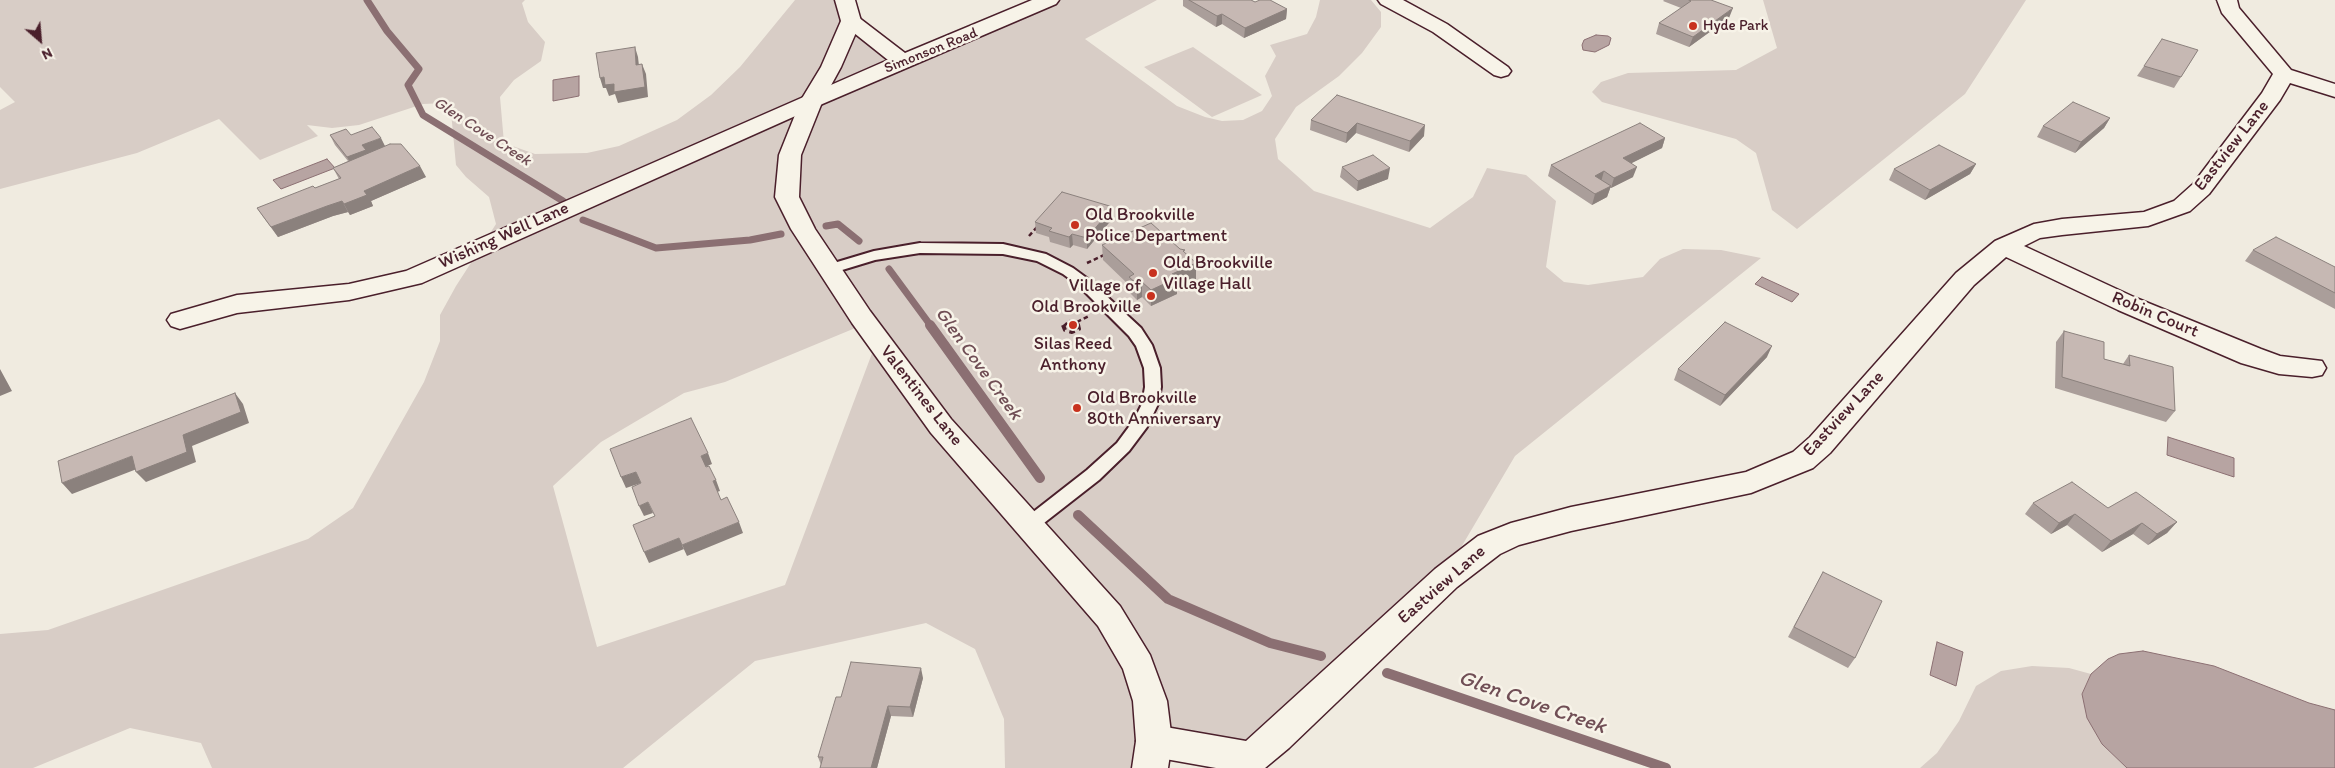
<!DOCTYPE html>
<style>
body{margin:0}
#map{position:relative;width:2335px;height:768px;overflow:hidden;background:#f0ebe0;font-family:Itim,sans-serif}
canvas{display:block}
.north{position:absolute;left:15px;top:15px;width:50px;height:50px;-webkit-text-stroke:4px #f7f3e8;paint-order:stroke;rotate:153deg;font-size:14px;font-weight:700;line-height:20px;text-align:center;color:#4a1f2b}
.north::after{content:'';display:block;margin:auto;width:18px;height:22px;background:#4a1f2b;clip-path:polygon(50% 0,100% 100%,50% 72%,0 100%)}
</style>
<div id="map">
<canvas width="2335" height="768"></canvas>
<div class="north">N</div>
</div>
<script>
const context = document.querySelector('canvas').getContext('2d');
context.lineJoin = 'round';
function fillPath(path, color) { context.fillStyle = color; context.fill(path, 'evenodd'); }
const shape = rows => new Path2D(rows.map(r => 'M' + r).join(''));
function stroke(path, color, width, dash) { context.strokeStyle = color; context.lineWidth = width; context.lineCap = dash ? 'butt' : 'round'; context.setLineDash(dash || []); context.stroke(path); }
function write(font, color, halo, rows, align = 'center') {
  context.font = font + ' Itim,sans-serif'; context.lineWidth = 5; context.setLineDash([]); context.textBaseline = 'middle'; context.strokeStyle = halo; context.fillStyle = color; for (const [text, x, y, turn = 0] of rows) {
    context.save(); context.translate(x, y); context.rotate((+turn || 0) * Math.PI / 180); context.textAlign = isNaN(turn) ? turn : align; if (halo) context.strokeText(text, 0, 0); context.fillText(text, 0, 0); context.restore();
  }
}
const green = shape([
 [0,0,525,0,522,3,528,22,545,42,541,61,514,80,500,97,504,143,535,154,587,153,619,146,677,120,711,95,740,67,795,0,845,0,851,21,903,62,1049,0,1157,0,1085,39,1177,106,1205,117,1222,121,1243,120,1262,111,1272,96,1265,76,1276,56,1270,45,1307,34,1316,17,1320,0,1371,0,1381,12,1381,27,1362,53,1339,76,1296,107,1275,139,1278,159,1314,191,1430,228,1473,197,1487,168,1526,175,1556,201,1546,267,1564,282,1588,285,1643,277,1660,259,1683,249,1721,250,1761,258,1515,456,1440,583,1277,737,1199,748,1144,768,1005,768,1004,719,975,649,926,623,755,661,623,768,212,768,201,743,130,728,33,768,0,768,0,634,48,630,308,539,353,508,424,382,440,341,440,315,456,286,496,224,489,197,466,177,456,165,451,112,446,103,423,104,359,125,332,128,307,125,318,136,260,160,219,119,137,153,0,189,0,110,15,102,0,87],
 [865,324,877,340,785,585,597,647,553,486,601,442,684,393,725,382],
 [1763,0,2026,0,1965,94,1797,229,1772,210,1756,153,1736,139,1609,104,1602,102,1592,92,1601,82,1628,73,1736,70,1777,48],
 [1193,47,1262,95,1212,117,1144,67],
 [2032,666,2069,668,2091,674,2082,694,2102,744,2127,768,1920,768,1937,753,1959,721,1976,686,2001,671]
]);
const water = shape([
 [1596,35,1608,36,1611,38,1609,45,1595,52,1583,50,1582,45,1584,40,1596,35],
 [579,76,579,96,553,101,553,80,579,76],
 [327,159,335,168,281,189,273,180,327,159],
 [1762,277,1799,294,1792,302,1755,284,1762,277],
 [2168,437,2234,458,2234,477,2167,455,2168,437],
 [1937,642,1963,652,1956,686,1930,675,1937,642],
 [2143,651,2214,666,2309,703,2335,710,2335,768,2127,768,2102,744,2087,718,2082,694,2091,674,2108,659,2119,654,2143,651]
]);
const streamFar1 = shape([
 [367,0,387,31,419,69,408,85,423,115,563,201],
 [583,220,656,248,750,240,781,234],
 [826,226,838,224,859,241],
 [889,269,931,326]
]);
const stream = shape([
 [930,325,1040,478],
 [1078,515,1168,599,1270,643,1321,656],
 [1387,673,1666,768]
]);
const pathFar1 = shape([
 [1029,236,1038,226],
 [1087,263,1106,254],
 [1077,322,1089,316],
 [1064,326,1069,321,1078,323,1079,326]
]);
const path = shape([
 [1063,325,1065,330,1072,332,1079,329,1078,325]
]);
const service = shape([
 [920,243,1003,244,1046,254,1073,268,1088,279,1141,328,1152,345,1160,368,1161,387,1158,404,1147,427,1129,451,1099,480,1035,530,1029,532,1023,530,1020,525,1023,520,1087,470,1117,443,1134,420,1142,404,1145,387,1144,368,1136,346,1129,336,1078,285,1063,274,1037,261,1003,254,920,253,875,260,829,274,824,272,822,269,824,266,874,251,920,243]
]);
const minor = shape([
 [1032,0,1059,0,1056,4,820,105,422,283,349,300,237,313,180,329,171,326,167,320,171,314,237,295,349,284,406,271,888,60,844,25,841,21,844,17,851,15,858,17,905,53,1032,0],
 [1378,0,1403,0,1447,24,1508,67,1511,71,1508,75,1501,77,1494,75,1433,32,1381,4,1378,0],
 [2217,0,2237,0,2239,8,2291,70,2335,84,2335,97,2290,83,2280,100,2209,194,2190,211,2148,226,2062,235,2040,238,2024,246,2136,298,2261,349,2280,356,2322,361,2326,368,2322,375,2312,377,2279,374,2241,363,2118,310,2006,257,1974,285,1830,453,1813,468,1751,493,1571,531,1519,545,1500,554,1457,587,1289,748,1265,768,1216,768,1154,757,1142,752,1136,741,1142,730,1154,725,1246,741,1435,569,1478,536,1511,523,1571,507,1746,472,1793,452,1810,437,1956,273,1995,241,2034,224,2062,219,2144,212,2174,201,2193,184,2262,93,2273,74,2222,13,2217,0]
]);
const tertiary = shape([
 [835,0,855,0,861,21,841,67,823,100,801,155,799,197,815,229,870,311,951,419,1120,606,1150,655,1167,701,1172,741,1168,768,1132,768,1136,741,1133,701,1123,669,1098,626,931,433,852,323,791,229,775,197,779,155,801,100,821,67,841,21,835,0]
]);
const wall = shape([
 [1183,0,1251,0,1255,2,1287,9,1286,19,1244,38,1222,24,1216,27,1183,6],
 [1664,0,1711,0,1729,18,1689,47,1656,34,1659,23,1681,8,1663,1],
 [2198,50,2174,88,2137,76,2144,66],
 [1337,95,1424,136,1409,152,1356,133,1346,143,1310,130,1311,120],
 [2110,118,2104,128,2075,153,2037,137,2043,126],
 [330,135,351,135,385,146,426,177,371,201,373,206,350,215,348,212,333,216,278,237,264,218,257,208,315,188,339,179,333,168,348,161,335,145],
 [1665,138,1662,148,1631,163,1633,177,1611,188,1610,188,1607,197,1592,205,1548,176,1551,165],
 [1976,164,1970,174,1925,200,1889,180,1894,169],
 [1342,167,1388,179,1357,191,1340,177],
 [1113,207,1113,218,1087,249,1073,245,1070,248,1057,244,1050,242,1049,237,1036,233,1035,222],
 [1102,245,1185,253,1196,263,1196,279,1177,287,1177,294,1151,306,1142,297,1137,300,1129,292,1129,285,1103,260],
 [2253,250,2335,267,2335,309,2245,261],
 [2064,331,2104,359,2123,364,2129,355,2175,411,2166,422,2055,388,2056,342],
 [1767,357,1720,406,1674,380,1678,369],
 [2033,503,2108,508,2177,522,2167,533,2148,545,2133,534,2102,552,2067,525,2051,534,2025,514],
 [1823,572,1855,658,1848,668,1788,637],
 [923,678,913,717,891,716,877,768,820,768,821,765,818,757,841,697]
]);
const shadedWall = shape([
 [1733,8,1729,18,1689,47,1693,37],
 [1287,9,1286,19,1244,38,1245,28],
 [1222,14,1222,24,1216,27,1217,16],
 [635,47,638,57,640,75,636,65],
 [642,64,646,74,648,97,618,103,615,94,609,96,606,88,603,88,600,78,604,77,614,84],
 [2110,118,2104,128,2075,153,2081,142],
 [1357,123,1356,133,1346,143,1347,133],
 [1425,125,1424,136,1409,152,1410,141],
 [381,138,386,148,353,168,347,157,362,145],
 [1665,138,1662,148,1620,169,1623,158],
 [1976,164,1970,174,1925,200,1930,190],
 [420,166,426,177,371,201,373,206,350,215,344,204,364,191],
 [1637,167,1633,177,1611,188,1614,178],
 [1390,168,1388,179,1357,191,1358,181],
 [1604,171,1601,182,1595,176],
 [1611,186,1607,197,1592,205,1595,194],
 [342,201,348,212,333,216,278,237,271,227,327,206],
 [1113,207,1113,218,1087,249,1087,238],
 [1072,234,1073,245,1070,248,1069,237],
 [1196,263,1196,279,1177,287,1177,294,1151,306,1151,290,1172,274],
 [1142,282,1142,297,1137,300,1137,284],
 [1772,346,1767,357,1720,406,1725,395],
 [0,369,12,391,0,396],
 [235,393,243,404,249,423,192,446,196,462,146,482,136,472],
 [708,453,712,464,705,467,701,456],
 [132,456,142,467,72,494,62,483],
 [636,472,641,483,626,488,621,477],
 [716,480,720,491,717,492,713,481],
 [648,502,653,513,644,516,639,506],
 [2075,514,2067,525,2051,534,2059,523],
 [739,522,743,533,687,556,682,545],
 [2177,522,2167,533,2148,545,2157,534],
 [2142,523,2133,534,2102,552,2111,541],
 [679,538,684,549,649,563,644,552],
 [921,668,923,678,913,717,910,707],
 [888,706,891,716,877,768,871,768]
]);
const building = shape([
 [1189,0,1251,0,1255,2,1260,0,1270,0,1287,9,1245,28,1222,14,1217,16,1189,0],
 [1689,0,1711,0,1733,8,1693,37,1659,23,1691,1,1689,0],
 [2162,39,2198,50,2181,77,2144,66,2162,39],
 [635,47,636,65,642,64,645,87,614,92,614,84,605,85,604,77,600,78,596,53,635,47],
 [1337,95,1425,125,1410,141,1357,123,1347,133,1311,120,1337,95],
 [2073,102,2110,118,2081,142,2043,126,2073,102],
 [1640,123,1665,138,1623,158,1637,167,1614,178,1604,171,1595,176,1611,186,1595,194,1551,165,1640,123],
 [372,127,381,138,362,145,366,150,347,157,330,135,346,129,351,135,372,127],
 [390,144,401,144,420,166,364,191,367,195,344,204,342,201,327,206,271,227,257,208,313,186,315,188,341,178,333,168,390,144],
 [1939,145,1976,164,1930,190,1894,169,1939,145],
 [1373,155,1390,168,1358,181,1342,167,1373,155],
 [1062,192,1113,207,1087,238,1072,234,1069,237,1049,231,1052,228,1035,222,1062,192],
 [1151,223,1180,249,1185,250,1183,251,1196,263,1172,274,1177,278,1151,290,1142,282,1137,284,1129,277,1134,274,1102,245,1151,223],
 [2276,237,2335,267,2335,293,2253,250,2276,237],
 [1725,322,1772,346,1725,395,1678,369,1725,322],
 [2064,331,2104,342,2104,359,2130,366,2129,355,2173,367,2175,411,2062,377,2064,331],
 [235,393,241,412,183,435,187,452,136,472,132,456,62,483,58,461,235,393],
 [691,418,708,453,701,456,706,467,709,466,716,480,713,481,721,500,727,497,739,522,682,545,679,538,644,552,633,525,655,516,648,502,639,506,632,487,641,483,636,472,621,477,610,449,691,418],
 [2072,482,2108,508,2136,492,2177,522,2157,534,2142,523,2111,541,2075,514,2059,523,2033,503,2072,482],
 [1823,572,1882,601,1855,658,1794,627,1823,572],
 [851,662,921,668,910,707,888,706,871,768,820,768,823,757,818,757,836,697,841,697,851,662]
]);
const markers = [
 [1693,26,5,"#c8321e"],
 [1075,225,5,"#c8321e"],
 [1153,273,5,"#c8321e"],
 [1151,296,5,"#c8321e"],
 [1073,325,5,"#c8321e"],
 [1077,408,5,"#c8321e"]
];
const farPoinames = [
 ["Hyde Park",1703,26]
];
const farStreetnames = [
 ["Simonson Road",931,51,-22]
];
const farWaternames = [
 ["Glen Cove Creek",482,132,33]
];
const streetNames = [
 ["Eastview Lane",2232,146,-52],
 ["Wishing Well Lane",504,236,-24],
 ["Robin Court",2155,315,23],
 ["Valentines Lane",921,396,52],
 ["Eastview Lane",1844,414,-47],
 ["Eastview Lane",1442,585,-41]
];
const poiNames = [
 ["Old Brookville",1085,215],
 ["Police Department",1085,236],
 ["Old Brookville",1163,263],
 ["Village Hall",1163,284],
 ["Village of",1141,286,"right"],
 ["Old Brookville",1141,307,"right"],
 ["Silas Reed",1073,344,"center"],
 ["Anthony",1073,365,"center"],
 ["Old Brookville",1087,398],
 ["80th Anniversary",1087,419]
];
const waterNames = [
 ["Glen Cove Creek",978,364,54]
];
const nearWaternames = [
 ["Glen Cove Creek",1532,703,19]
];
fillPath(green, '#d8cdc6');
fillPath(water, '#b7a4a2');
stroke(water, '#8b6f72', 1);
stroke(streamFar1, '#8b6f72', 7);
stroke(stream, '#8b6f72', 10);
stroke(service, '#4a1f2b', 4);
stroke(minor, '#4a1f2b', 3);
stroke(tertiary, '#4a1f2b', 3);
stroke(pathFar1, '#4a1f2b', 2.5, [4.5, 3]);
stroke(path, '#4a1f2b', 4, [5.5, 4.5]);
fillPath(service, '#f7f3e8');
fillPath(minor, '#f7f3e8');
fillPath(tertiary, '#f7f3e8');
fillPath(wall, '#aa9e9a');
fillPath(shadedWall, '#8b817d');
fillPath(building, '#c6b8b3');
stroke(building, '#8b817d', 1);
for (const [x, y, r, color] of markers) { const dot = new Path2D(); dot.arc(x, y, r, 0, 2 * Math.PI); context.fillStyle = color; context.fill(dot); stroke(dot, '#f7f3e8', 2); }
write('15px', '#4a1f2b', '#f7f3e8', farPoinames, 'left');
write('15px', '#4a1f2b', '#f7f3e8', farStreetnames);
write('italic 16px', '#704e55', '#f7f3e8', farWaternames);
write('18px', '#4a1f2b', '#f7f3e8', streetNames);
write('18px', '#4a1f2b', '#f7f3e8', poiNames, 'left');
write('italic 19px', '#704e55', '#f7f3e8', waterNames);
write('italic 22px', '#704e55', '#f7f3e8', nearWaternames);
</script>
